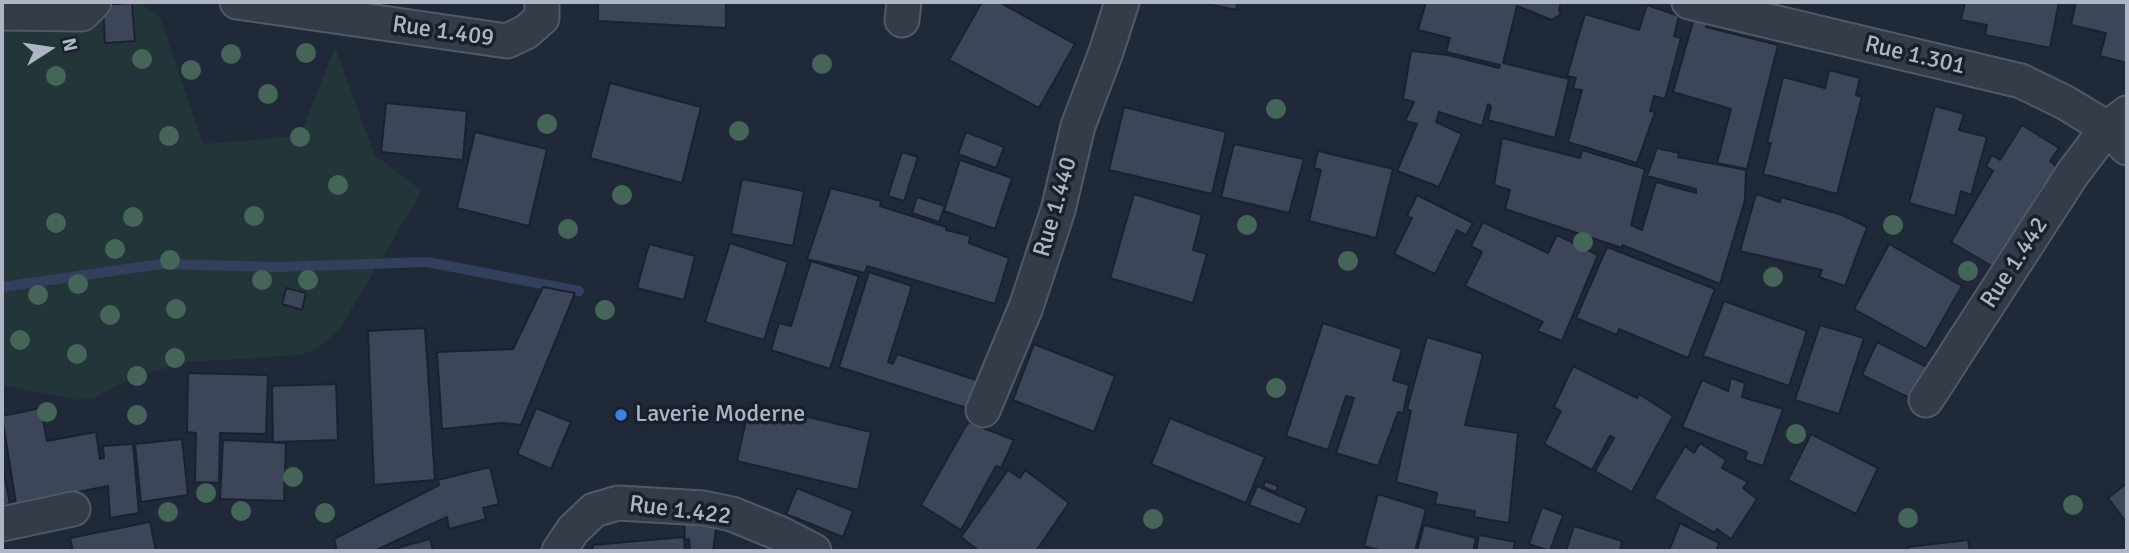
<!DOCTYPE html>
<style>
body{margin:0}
#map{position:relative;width:2129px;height:553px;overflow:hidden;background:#202938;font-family:Signika,sans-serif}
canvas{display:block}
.frame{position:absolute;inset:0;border:4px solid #aeb5c5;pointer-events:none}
.north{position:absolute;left:14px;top:14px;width:70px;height:70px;-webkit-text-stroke:5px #19202d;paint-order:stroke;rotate:78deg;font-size:19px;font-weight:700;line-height:28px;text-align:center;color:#aeb5c5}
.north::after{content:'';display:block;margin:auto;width:24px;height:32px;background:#aeb5c5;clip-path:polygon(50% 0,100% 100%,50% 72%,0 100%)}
</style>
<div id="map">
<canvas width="2129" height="553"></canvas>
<div class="frame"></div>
<div class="north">N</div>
</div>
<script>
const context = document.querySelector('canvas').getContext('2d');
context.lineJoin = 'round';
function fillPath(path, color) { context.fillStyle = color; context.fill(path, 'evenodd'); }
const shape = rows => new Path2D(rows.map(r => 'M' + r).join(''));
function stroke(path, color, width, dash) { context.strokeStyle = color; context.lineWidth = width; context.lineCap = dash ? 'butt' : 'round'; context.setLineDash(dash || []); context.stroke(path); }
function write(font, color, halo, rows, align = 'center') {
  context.font = font + ' Signika,sans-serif'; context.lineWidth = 7; context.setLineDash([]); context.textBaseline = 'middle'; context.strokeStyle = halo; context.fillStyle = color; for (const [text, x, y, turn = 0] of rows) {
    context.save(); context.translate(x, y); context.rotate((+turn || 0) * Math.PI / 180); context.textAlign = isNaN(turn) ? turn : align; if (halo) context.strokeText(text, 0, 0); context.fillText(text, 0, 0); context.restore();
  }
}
const green = shape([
 [98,2,138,2,160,17,203,144,300,136,335,47,374,154,422,191,339,330,315,350,300,355,188,362,137,376,94,398,79,400,2,385,2,24]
]);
const stream = shape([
 [2,287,161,264,277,267,427,262,579,291]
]);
const building = shape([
 [598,2,726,2,726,28,598,21,598,2],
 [982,2,999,2,1075,44,1039,108,949,60,982,2],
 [1199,2,1238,2,1236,10,1199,2],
 [1426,2,1561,2,1559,10,1561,14,1552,20,1517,6,1503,63,1569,79,1555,138,1488,120,1491,106,1488,104,1482,126,1439,112,1436,122,1462,134,1439,187,1397,171,1417,124,1405,121,1414,102,1403,99,1411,51,1448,55,1499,68,1500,65,1446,52,1450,38,1418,30,1426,2],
 [1965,2,2059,2,2050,48,1985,35,1987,25,1961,20,1965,2],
 [2076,2,2127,2,2127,63,2100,56,2106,33,2071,25,2076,2],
 [132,3,135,41,105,43,103,5,132,3],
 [1647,5,1679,16,1674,36,1681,38,1665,99,1654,96,1650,111,1655,112,1637,163,1568,142,1582,90,1573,89,1576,78,1567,76,1585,14,1639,30,1647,5],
 [1694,18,1708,23,1706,27,1778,45,1747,169,1717,163,1731,109,1673,92,1694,18],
 [1829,70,1860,78,1856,95,1862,97,1837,194,1763,174,1771,143,1767,143,1783,77,1825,88,1829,70],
 [610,83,701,107,682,183,590,158,610,83],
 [386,103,467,111,463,160,381,152,386,103],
 [1935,106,1964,114,1959,130,1987,137,1971,195,1961,191,1955,216,1909,203,1935,106],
 [1124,107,1226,132,1212,194,1109,170,1124,107],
 [2022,125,2059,148,2050,161,2059,169,2048,187,2043,186,1995,268,1951,242,1993,171,1986,166,1992,155,2000,160,2022,125],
 [475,132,547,149,529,226,457,208,475,132],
 [966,132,1004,147,996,168,958,154,966,132],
 [1502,138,1580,158,1582,150,1645,169,1631,225,1642,230,1656,182,1696,193,1696,189,1647,176,1657,148,1679,153,1678,157,1746,170,1745,200,1720,284,1622,245,1622,248,1505,209,1510,190,1494,185,1502,138],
 [1234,144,1304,159,1289,213,1221,197,1234,144],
 [1318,151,1393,169,1376,238,1309,221,1321,170,1314,168,1318,151],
 [902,152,918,157,904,201,888,196,902,152],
 [960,160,1012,178,995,229,944,211,960,160],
 [742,179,804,191,793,246,731,234,742,179],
 [831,188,881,201,880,206,946,227,946,230,970,236,969,243,1009,258,995,304,867,266,865,273,807,259,831,188],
 [1134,194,1202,215,1193,250,1207,254,1193,303,1110,278,1134,194],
 [1756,194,1780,202,1781,197,1842,215,1867,227,1845,286,1819,277,1822,270,1740,251,1756,194],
 [1417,195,1473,223,1466,235,1457,230,1435,274,1394,254,1412,218,1407,216,1417,195],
 [917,197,945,206,939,222,912,213,917,197],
 [1483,222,1548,253,1557,235,1598,255,1562,341,1537,331,1543,322,1465,286,1482,252,1471,246,1483,222],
 [730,243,788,262,764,340,705,322,730,243],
 [649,244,695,256,684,300,637,288,649,244],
 [1889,244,1962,286,1926,349,1854,309,1889,244],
 [1607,247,1715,289,1688,358,1619,329,1617,335,1576,318,1607,247],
 [811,261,859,276,830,369,771,350,779,323,791,326,811,261],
 [869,272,912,286,888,362,893,364,897,354,979,381,970,409,839,367,869,272],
 [543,287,575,293,521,425,502,423,442,429,437,352,513,349,543,287],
 [286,288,306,293,302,310,282,304,286,288],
 [1724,301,1807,331,1789,386,1703,356,1724,301],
 [1323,323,1402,349,1393,380,1409,385,1403,413,1398,412,1378,466,1336,453,1354,398,1346,396,1328,450,1286,436,1323,323],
 [1820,325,1864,338,1839,414,1795,400,1820,325],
 [425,328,435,480,374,485,368,331,425,328],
 [1427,337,1483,354,1465,425,1518,433,1509,523,1474,517,1475,511,1435,504,1437,493,1396,482,1411,411,1407,409,1427,337],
 [1877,342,1933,370,1918,402,1862,375,1877,342],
 [1034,344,1115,376,1094,432,1013,400,1034,344],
 [1573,366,1637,398,1639,394,1673,416,1632,492,1595,471,1614,438,1610,436,1592,470,1544,444,1561,411,1554,407,1573,366],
 [188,373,268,375,266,434,220,433,219,483,195,482,196,433,187,432,188,373],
 [1731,378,1745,383,1742,397,1783,409,1763,466,1745,460,1747,452,1682,427,1702,380,1728,391,1731,378],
 [336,384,338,440,273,442,272,386,336,384],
 [750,403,871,432,858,490,737,461,750,403],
 [41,408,47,441,96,432,100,459,104,458,103,446,133,444,139,513,110,518,108,486,16,504,2,416,41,408],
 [536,408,571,422,551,469,517,454,536,408],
 [1170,418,1265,457,1246,503,1151,464,1170,418],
 [968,422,1014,440,1001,468,996,466,961,530,921,505,968,422],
 [1811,434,1878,468,1856,514,1788,480,1811,434],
 [182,439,188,495,141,502,135,444,182,439],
 [223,440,286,443,284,501,220,499,223,440],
 [1700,443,1726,460,1722,468,1748,482,1743,488,1757,499,1731,539,1717,529,1715,533,1654,498,1685,446,1694,453,1700,443],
 [2,464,10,504,2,506,2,464],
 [490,467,499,504,483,508,486,519,449,529,447,517,374,551,337,551,334,539,439,485,438,480,490,467],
 [1008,470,1020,478,1025,470,1069,503,1036,551,979,551,961,537,1008,470],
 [1265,481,1278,486,1276,492,1263,487,1265,481],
 [2127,483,2127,523,2108,498,2127,483],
 [1257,486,1307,508,1300,525,1249,505,1257,486],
 [797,488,853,511,843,537,786,514,797,488],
 [1378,494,1426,509,1415,551,1383,551,1364,546,1378,494],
 [1542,507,1563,515,1550,551,1529,544,1542,507],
 [684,515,718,515,713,551,690,551,689,539,685,540,684,515],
 [150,522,156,551,73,551,70,538,150,522],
 [1680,523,1719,543,1716,551,1669,551,1680,523],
 [1424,525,1476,538,1473,551,1417,551,1424,525],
 [1574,526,1622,541,1620,551,1566,551,1574,526],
 [1479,535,1515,542,1513,551,1476,551,1479,535],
 [684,537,685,551,593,551,593,545,684,537],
 [430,539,433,551,386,551,430,539],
 [1968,540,1970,551,1908,551,1908,547,1968,540]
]);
const street = shape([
 [237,2,507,41,526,32,542,18,542,2],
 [1689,2,2021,81,2066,103,2107,128,2127,113],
 [2,13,82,14,94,2],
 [902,20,904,2],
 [1926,400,2073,173,2107,128,2127,148],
 [983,410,1026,307,1058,210,1078,126,1106,52,1122,2],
 [2,524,73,509],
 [559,551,573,530,594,510,618,503,703,508,732,514,781,534,814,551]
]);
const trees = [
 [306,53],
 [231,54],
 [142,59],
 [822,64],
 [191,70],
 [56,76],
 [268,94],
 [1276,109],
 [547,124],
 [739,131],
 [169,136],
 [300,137],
 [338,185],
 [622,195],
 [254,216],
 [133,217],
 [56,223],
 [1247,225],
 [1893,225],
 [568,229],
 [1583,242],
 [115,249],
 [170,260],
 [1348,261],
 [1968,271],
 [1773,277],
 [262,280],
 [308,280],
 [78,284],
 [38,295],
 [176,309],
 [605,310],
 [110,315],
 [20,340],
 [77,354],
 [175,358],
 [137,376],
 [1276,388],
 [47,412],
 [137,415],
 [1796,434],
 [293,477],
 [206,493],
 [2073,505],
 [241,511],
 [168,512],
 [325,513],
 [1908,518],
 [1153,519]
];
const markers = [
 [621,415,7,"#3f7fe0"]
];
const streetNames = [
 ["Rue 1.409",443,32,8],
 ["Rue 1.301",1915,56,13],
 ["Rue 1.440",1056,207,-74],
 ["Rue 1.442",2015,263,-57],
 ["Rue 1.422",680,511,7]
];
const poiNames = [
 ["Laverie Moderne",635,415]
];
fillPath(green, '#223539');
stroke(stream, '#32405e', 10);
fillPath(building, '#3c4658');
stroke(building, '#1b222f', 2);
stroke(street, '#515866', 37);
stroke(street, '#343b49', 33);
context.fillStyle = '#466559';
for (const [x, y] of trees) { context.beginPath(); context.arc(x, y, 10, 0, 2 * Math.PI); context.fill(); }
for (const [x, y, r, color] of markers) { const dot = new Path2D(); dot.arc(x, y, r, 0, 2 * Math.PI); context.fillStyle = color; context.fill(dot); stroke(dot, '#19202d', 2.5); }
write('24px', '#aeb5c5', '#19202d', streetNames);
write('24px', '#aeb5c5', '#19202d', poiNames, 'left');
</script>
